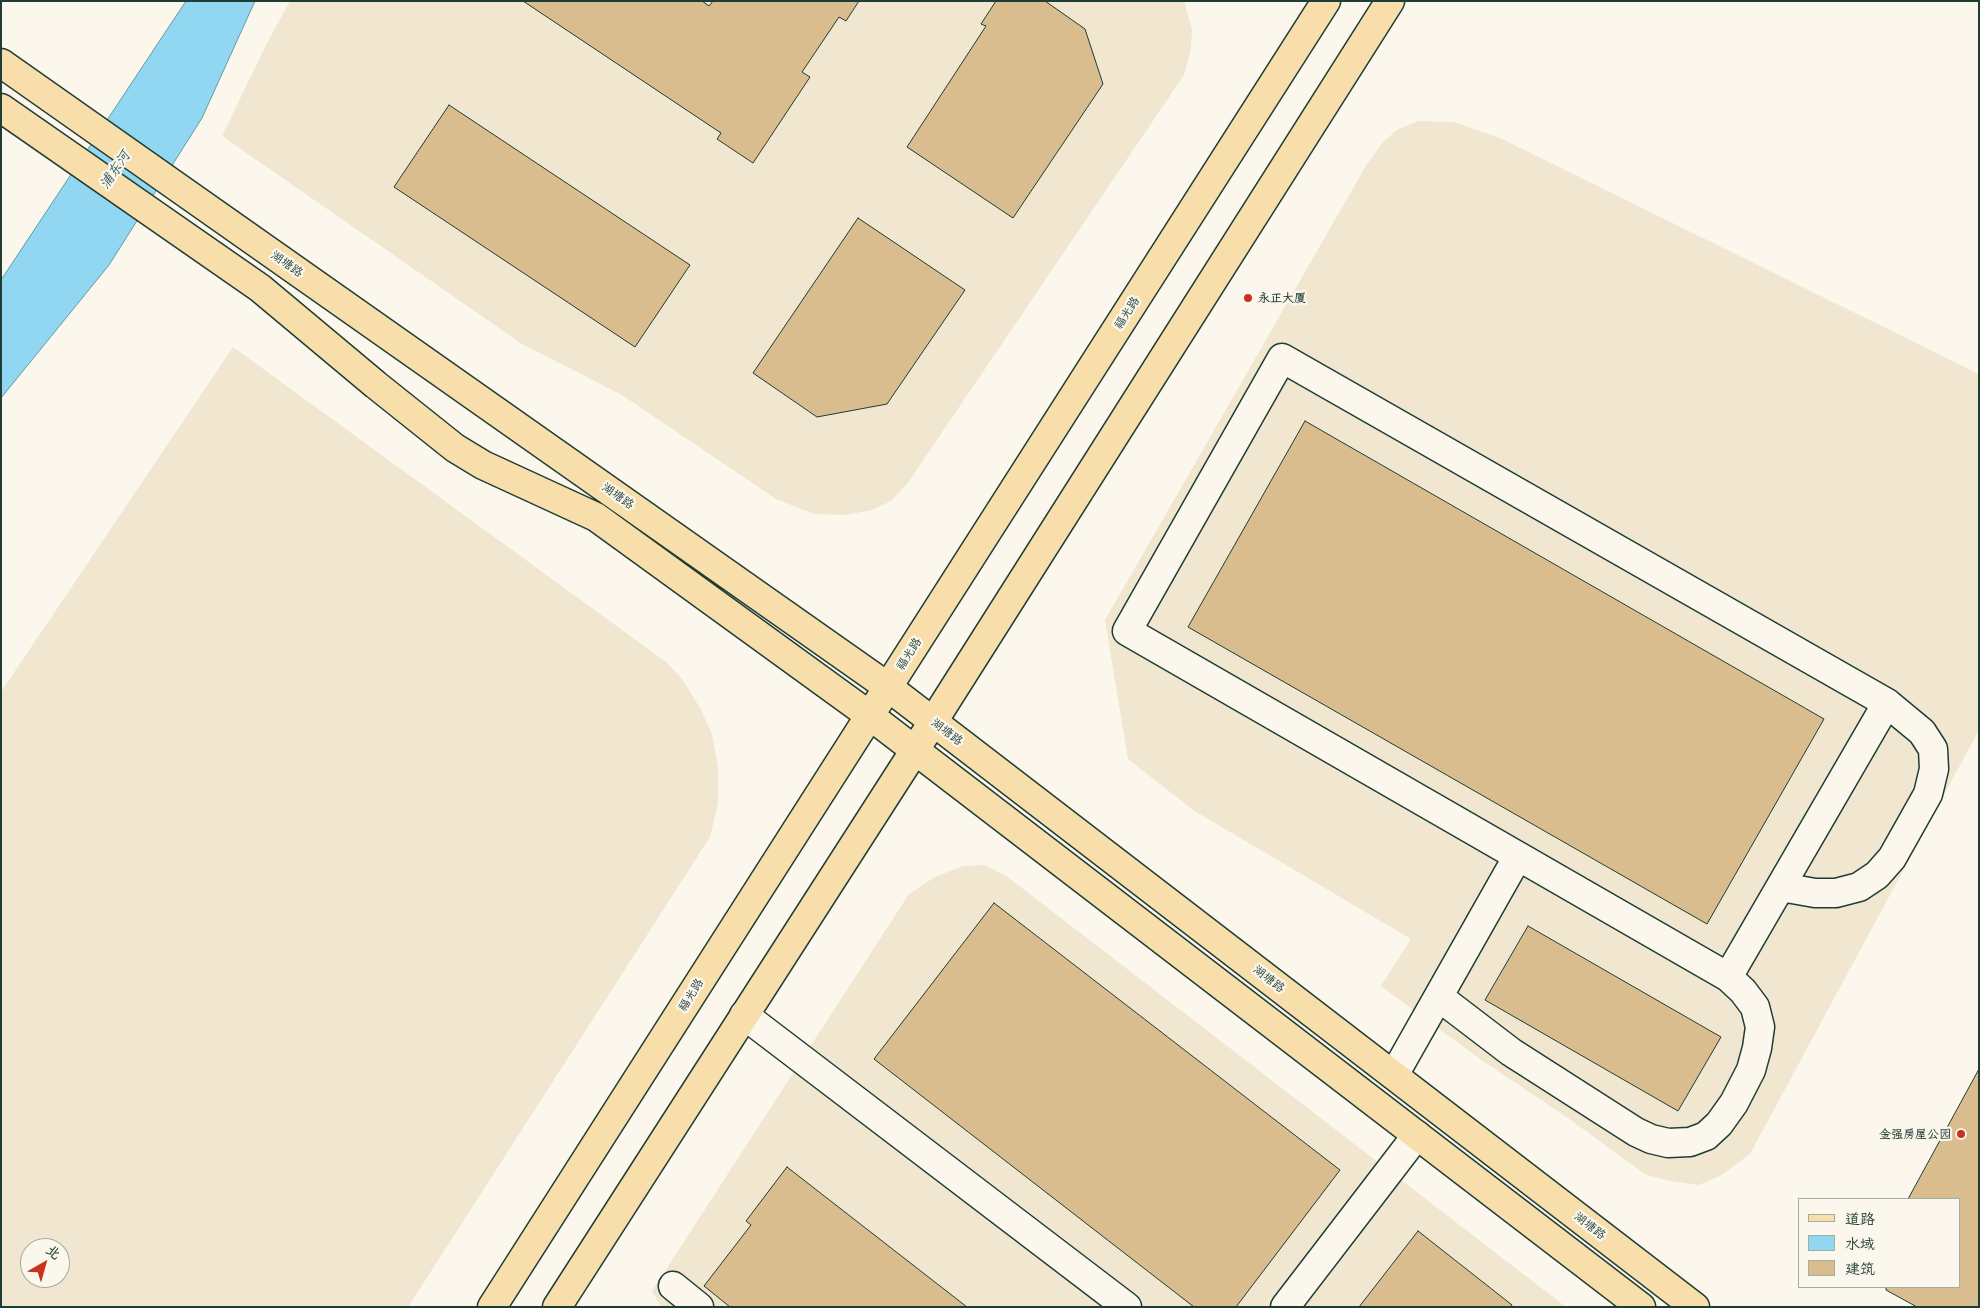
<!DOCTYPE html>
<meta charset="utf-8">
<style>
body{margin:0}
#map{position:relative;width:1980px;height:1308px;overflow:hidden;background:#fbf7ec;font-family:Mali,"LXGW WenKai TC",sans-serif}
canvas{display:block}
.frame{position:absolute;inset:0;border:2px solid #1f3d34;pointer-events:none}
.legend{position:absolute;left:1798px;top:1198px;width:162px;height:90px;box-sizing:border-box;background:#fbf7ec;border:1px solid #a3ada2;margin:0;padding:6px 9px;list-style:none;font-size:15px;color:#1f3d34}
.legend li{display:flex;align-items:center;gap:10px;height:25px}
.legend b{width:25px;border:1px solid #a3ada2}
.north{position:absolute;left:20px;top:1238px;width:50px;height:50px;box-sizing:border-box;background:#fbf7ec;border:1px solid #a3ada2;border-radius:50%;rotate:38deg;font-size:14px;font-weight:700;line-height:20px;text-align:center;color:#1f3d34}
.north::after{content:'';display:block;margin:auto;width:18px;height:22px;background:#c8321e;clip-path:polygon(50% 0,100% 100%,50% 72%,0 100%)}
</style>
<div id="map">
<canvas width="1980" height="1308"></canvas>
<div class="frame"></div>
<ul class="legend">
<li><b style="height:6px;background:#f8deab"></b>道路</li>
<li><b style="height:14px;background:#91d7f2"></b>水域</li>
<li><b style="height:14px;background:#dabd8e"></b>建筑</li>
</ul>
<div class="north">北</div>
</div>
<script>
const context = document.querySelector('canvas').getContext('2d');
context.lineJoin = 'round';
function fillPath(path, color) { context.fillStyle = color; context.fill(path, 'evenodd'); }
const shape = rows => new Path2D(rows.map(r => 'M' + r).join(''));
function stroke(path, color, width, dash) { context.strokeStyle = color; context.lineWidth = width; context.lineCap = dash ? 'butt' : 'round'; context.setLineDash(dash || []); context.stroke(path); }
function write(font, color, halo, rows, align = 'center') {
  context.font = font + ' Mali,"LXGW WenKai TC",sans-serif'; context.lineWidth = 4.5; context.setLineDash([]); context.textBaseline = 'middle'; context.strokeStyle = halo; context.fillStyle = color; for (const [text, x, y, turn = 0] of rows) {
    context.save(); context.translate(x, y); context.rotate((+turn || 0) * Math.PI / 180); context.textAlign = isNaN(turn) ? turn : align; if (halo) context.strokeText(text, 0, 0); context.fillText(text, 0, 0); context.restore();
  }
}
const built = shape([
 [290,1,1184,1,1192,29,1191,49,1184,75,907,484,891,501,872,510,845,515,814,514,776,499,622,395,522,344,222,136,266,45],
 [1418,121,1454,122,1500,138,1979,374,1979,730,1750,1154,1722,1175,1699,1185,1670,1181,1646,1175,1568,1118,1480,1059,1381,986,1411,939,1193,810,1128,759,1105,620,1367,164,1383,142,1397,130],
 [233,347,666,662,682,679,700,708,712,734,718,766,718,803,710,837,408,1307,1,1307,1,692],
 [30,1248,60,1248,60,1278,30,1278],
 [985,865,1009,878,1566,1307,661,1307,652,1291,909,894,935,877,963,866]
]);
const water = shape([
 [186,1,255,1,202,118,109,265,1,398,1,280,186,1]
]);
const building = shape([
 [523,1,702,1,709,6,713,1,859,1,846,21,839,17,802,72,810,77,753,163,717,139,721,133,523,1],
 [996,1,1045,1,1085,29,1103,84,1013,218,907,147,986,26,981,24,996,1],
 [449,105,690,265,635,347,394,187,449,105],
 [858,218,965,290,887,404,817,417,753,373,858,218],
 [1305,421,1824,719,1707,924,1188,627,1305,421],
 [994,903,1340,1170,1236,1307,1194,1307,874,1059,994,903],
 [1528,926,1721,1037,1678,1111,1485,1000,1528,926],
 [1979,1069,1979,1307,1917,1307,1886,1290,1886,1287,1959,1287,1959,1199,1908,1199,1979,1069],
 [787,1167,967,1307,730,1307,704,1286,751,1225,746,1221,787,1167],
 [1418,1231,1512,1305,1511,1307,1359,1307,1418,1231]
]);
const minor = shape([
 [1282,358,1887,703,1728,977,1127,631,1282,358],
 [1781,887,1815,893,1836,893,1859,887,1877,875,1892,858,1928,794,1934,769,1933,749,1922,732,1887,703],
 [1439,997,1511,1052,1636,1132,1651,1139,1668,1143,1690,1142,1706,1136,1719,1124,1734,1103,1751,1070,1757,1048,1760,1027,1755,1007,1743,991,1728,977],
 [744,1015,1127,1307],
 [1394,1075,1518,856],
 [673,1286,699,1307],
 [1285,1307,1417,1135]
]);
const major = shape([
 [1,63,888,687,1695,1307],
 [1,108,260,288,376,385,455,448,483,465,596,517,869,715,1641,1307],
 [492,1307,1326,1],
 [557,1307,915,750,1390,1]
]);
const markers = [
 [1248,298,5,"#c8321e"],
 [1961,1134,5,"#c8321e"]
];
const streetNames = [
 ["湖塘路",287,264,35],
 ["福光路",1127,313,-57],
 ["湖塘路",618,496,35],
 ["福光路",909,654,-57],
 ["湖塘路",947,732,37],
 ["湖塘路",1269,979,38],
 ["福光路",691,995,-58],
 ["湖塘路",1590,1226,38]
];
const poiNames = [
 ["永正大厦",1258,298],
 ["金强房屋公园",1951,1134,"right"]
];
const waterNames = [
 ["浦东河",115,170,-56]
];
fillPath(built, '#f1e6d0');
fillPath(water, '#91d7f2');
stroke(water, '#6399a6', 1);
fillPath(building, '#dabd8e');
stroke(building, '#1f3d34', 1);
stroke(minor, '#1f3d34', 31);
stroke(major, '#1f3d34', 31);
stroke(minor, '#fbf7ec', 28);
stroke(major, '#f8deab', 28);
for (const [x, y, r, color] of markers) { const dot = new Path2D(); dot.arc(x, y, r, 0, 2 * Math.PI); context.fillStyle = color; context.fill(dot); stroke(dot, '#fbf7ec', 2); }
write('12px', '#1f3d34', '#fbf7ec', streetNames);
write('bold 12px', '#1f3d34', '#fbf7ec', poiNames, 'left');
write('italic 14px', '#365c5a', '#fbf7ec', waterNames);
</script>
